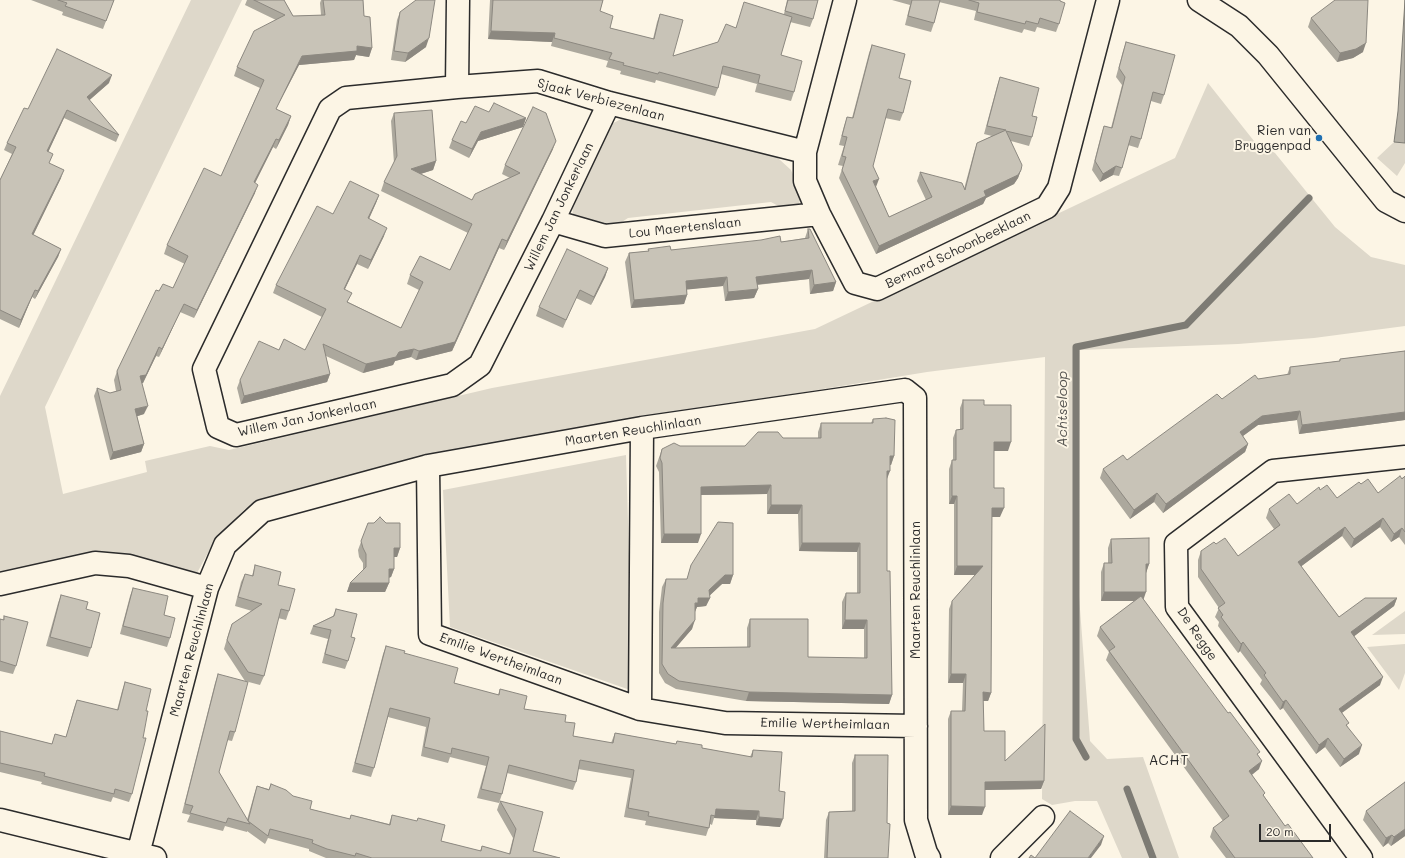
<!DOCTYPE html>
<style>
body{margin:0}
#map{position:relative;width:1405px;height:858px;overflow:hidden;background:#fcf5e5;font-family:Mali,sans-serif}
canvas{display:block}
.scale{position:absolute;left:1259px;top:824px;width:72px;height:18px;box-sizing:border-box;border:2px solid #2b2b2b;border-top:0;padding-left:5px;font-size:12px;line-height:14px;white-space:nowrap;color:#2b2b2b;-webkit-text-stroke:3px #fcf5e5;paint-order:stroke}
</style>
<div id="map">
<canvas width="1405" height="858"></canvas>
<div class="scale">20 m</div>
</div>
<script>
const context = document.querySelector('canvas').getContext('2d');
context.lineJoin = 'round';
function fillPath(path, color) { context.fillStyle = color; context.fill(path, 'evenodd'); }
const shape = rows => new Path2D(rows.map(r => 'M' + r).join(''));
function stroke(path, color, width, dash) { context.strokeStyle = color; context.lineWidth = width; context.lineCap = dash ? 'butt' : 'round'; context.setLineDash(dash || []); context.stroke(path); }
function write(font, color, halo, rows, align = 'center') {
  context.font = font + ' Mali,sans-serif'; context.lineWidth = 4; context.setLineDash([]); context.textBaseline = 'middle'; context.strokeStyle = halo; context.fillStyle = color; for (const [text, x, y, turn = 0] of rows) {
    context.save(); context.translate(x, y); context.rotate((+turn || 0) * Math.PI / 180); context.textAlign = isNaN(turn) ? turn : align; if (halo) context.strokeText(text, 0, 0); context.fillText(text, 0, 0); context.restore();
  }
}
const green = shape([
 [191,0,242,0,45,407,63,494,147,472,145,461,210,446,229,450,492,388,815,329,1175,158,1208,83,1254,141,1275,153,1335,227,1371,257,1405,265,1405,326,1314,338,1238,344,1080,350,1079,596,1090,741,1107,759,1143,757,1179,858,1122,858,1097,801,1075,801,1052,805,1042,799,1045,357,927,372,438,452,245,509,216,538,197,573,114,553,0,578,0,396],
 [623,118,767,148,791,170,803,197,797,206,782,208,771,202,628,218,617,225,592,224,573,216,572,202,606,127],
 [1394,142,1405,143,1405,163,1397,176,1377,158],
 [626,455,633,691,450,627,443,490],
 [1405,611,1405,634,1372,635],
 [1405,644,1405,673,1399,690,1367,647]
]);
const water = shape([
 [1405,0,1405,143,1394,142,1398,111,1405,0]
]);
const stream = shape([
 [1086,757,1076,739,1076,347,1186,325,1309,198],
 [1127,789,1153,858]
]);
const minor = shape([
 [458,0,457,87,538,81,609,103,805,152],
 [845,0,805,152,805,181,819,214,855,283,877,289,1047,207,1059,188,1108,0],
 [1199,0,1239,26,1268,55,1386,201,1405,211],
 [457,87,346,98,330,109,204,369,218,427,236,435,452,385,480,365,553,221,609,103],
 [553,221,605,236,819,214],
 [428,466,430,634,640,709,725,723,916,726],
 [0,584,95,563,129,566,207,588],
 [640,709,642,428],
 [0,820,155,858],
 [138,854,207,588,225,545,262,511,428,466,642,428,905,390,915,398,916,820,926,853,929,858],
 [1002,858,1043,817],
 [1361,858,1177,607,1176,544,1273,471,1405,457]
]);
const wall = shape([
 [31,0,114,0,103,29,62,15,63,12],
 [247,0,284,0,293,16,321,15,320,3,321,0,363,0,364,16,372,48,369,57,356,55,354,60,299,65,276,109,291,116,288,125,276,149,273,147,255,183,255,193,194,318,180,312,159,357,156,356,143,383,142,383,144,414,137,416,144,444,141,452,110,460,94,396,97,388,110,393,116,391,114,380,117,371,159,291,173,288,185,264,164,254,167,245,221,176,260,88,234,76,237,67,276,20,245,5],
 [490,0,603,0,600,11,610,28,653,39,657,22,660,14,673,56,718,42,735,28,784,14,787,0,818,0,813,19,810,27,790,22,781,55,794,92,791,101,755,92,757,84,721,74,718,88,715,96,656,80,655,83,620,74,621,71,606,67,608,61,551,46,552,42,488,39],
 [892,0,1060,0,1059,24,1056,32,1037,27,1035,32,1024,29,1022,33,974,20,976,11,939,2,934,23,931,32,905,25,910,5],
 [400,12,426,47,405,62,391,60,397,20],
 [1311,18,1363,52,1353,58,1337,62,1308,27],
 [1126,42,1164,95,1161,104,1151,101,1141,139,1138,148,1128,145,1122,168,1119,176,1113,175,1100,182,1092,170,1101,135,1104,126,1111,128,1122,85,1116,77,1123,51],
 [872,45,899,78,903,113,900,121,885,118,873,166,876,187,889,217,926,200,917,181,920,172,964,189,974,152,977,143,992,136,984,134,997,86,1000,77,1032,116,1032,137,1029,146,1011,141,1021,170,1018,178,1014,184,986,198,983,204,876,254,839,178,843,166,838,165,844,146,839,145,844,126,847,117,852,118,869,53],
 [109,83,89,100,119,135,116,142,64,118,48,152,49,163,61,178,33,235,61,249,58,257,35,299,32,297,19,328,0,319,0,180,12,154,4,150,7,143,28,109],
 [489,112,526,118,523,127,478,141,469,158,449,148,452,140,466,123],
 [394,113,436,161,433,170,420,174,472,200,510,178,502,174,505,165,553,149,504,250,499,248,452,351,416,360,411,357,395,361,393,365,363,373,326,356,330,374,327,382,241,404,237,388,240,380,279,350,305,350,322,317,273,293,276,285,333,214,379,195,376,203,369,219,384,236,368,269,357,264,345,289,348,302,401,328,419,290,407,284,410,275,450,270,468,233,381,191,384,182,394,163,391,121],
 [808,229,836,282,833,291,810,294,809,279,757,285,758,289,754,298,725,301,723,286,687,289,687,295,684,304,631,308,625,262,629,253,648,251,648,249,671,250,781,242,805,238],
 [608,268,605,277,591,305,576,298,563,328,536,316,539,307],
 [1405,351,1405,420,1299,434,1297,420,1258,425,1243,436,1248,444,1245,452,1163,513,1154,502,1130,519,1100,478,1103,469,1127,460,1222,399,1258,379,1287,375,1290,367,1339,361,1340,359],
 [963,400,984,405,1008,451,994,451,994,488,1000,517,992,517,991,693,988,701,983,701,984,731,1005,761,1044,781,1041,789,985,790,982,815,948,815,948,719,951,711,962,711,963,683,948,683,949,609,952,601,975,575,954,575,954,504,949,504,949,469,952,460,953,460,953,438,956,430,960,429,960,408],
 [873,419,894,456,891,465,890,465,887,478,887,571,892,695,889,704,746,701,676,689,665,683,659,673,659,612,662,587,666,579,687,579,691,565,733,575,730,584,722,584,709,596,710,598,706,606,697,607,695,611,692,629,675,648,747,647,747,628,750,619,808,657,864,658,864,629,842,629,842,602,846,593,857,593,857,552,799,551,798,514,767,514,767,494,701,495,698,543,661,543,659,472,656,466,662,449,745,446,783,438,818,438,818,432,821,423,871,423],
 [1405,476,1405,545,1399,537,1391,542,1380,527,1351,548,1342,536,1301,566,1339,617,1397,598,1394,606,1354,636,1380,685,1342,713,1359,754,1340,767,1325,747,1316,754,1283,708,1280,710,1272,699,1260,684,1262,680,1240,651,1238,653,1218,626,1219,622,1215,617,1219,608,1198,577,1198,560,1201,551,1216,544,1238,556,1274,529,1266,518,1269,509,1297,504,1320,490,1337,498,1361,484,1378,493],
 [368,523,400,548,397,557,394,557,394,569,391,577,389,578,389,583,385,592,347,592,350,583,363,571,363,563,359,557,358,550],
 [1111,539,1149,564,1146,573,1143,599,1258,755,1259,769,1252,775,1264,796,1285,826,1313,858,1226,858,1210,837,1213,828,1223,821,1106,660,1109,652,1097,636,1100,627,1135,601,1101,601,1101,572,1104,563,1108,563,1108,548],
 [255,565,278,585,289,611,286,620,278,618,264,676,260,685,245,681,224,649,229,632,232,624,252,611,235,606,241,582,245,574,252,576],
 [133,588,164,615,170,638,167,647,120,634,130,596],
 [61,595,86,609,91,648,88,657,46,646,58,603],
 [336,609,351,637,348,661,345,669,322,663,328,639,310,634,313,626,333,616],
 [4,616,16,666,13,674,0,671,0,619,3,620],
 [386,646,404,653,454,683,498,695,500,689,524,709,565,722,573,736,611,743,615,733,676,744,677,741,702,748,750,757,753,750,779,791,780,827,756,825,756,820,714,818,712,825,710,824,706,836,645,825,646,821,624,817,631,778,578,769,576,782,573,790,507,773,502,794,499,803,477,798,486,766,450,757,448,763,421,756,426,727,388,717,374,768,371,777,352,772,383,654],
 [218,674,235,732,232,741,227,740,219,772,247,820,254,795,257,786,269,789,271,784,310,809,350,819,351,815,389,824,392,815,441,841,480,851,482,846,509,854,513,838,497,810,500,801,533,851,560,858,326,858,309,851,309,849,268,838,265,844,247,831,247,832,225,826,223,831,187,822,190,815,182,813,215,683],
 [125,682,146,711,132,794,129,802,113,797,111,802,41,784,42,782,0,772,0,731,52,744,55,734,66,737,74,708,77,700,117,710,122,691],
 [855,755,887,823,888,858,824,858,826,820,829,812,852,811,852,763],
 [1405,782,1405,836,1391,846,1388,843,1383,847,1363,820,1366,811]
]);
const shadedWall = shape([
 [491,31,555,33,552,42,488,39],
 [429,38,426,47,405,62,408,53],
 [1366,43,1363,52,1353,58,1337,62,1340,53],
 [357,46,372,48,369,57,356,55,354,60,299,65,272,117,276,109,302,56],
 [112,75,109,83,84,105,87,97],
 [67,110,64,118,45,159,47,151],
 [291,116,288,125,276,149,279,140],
 [526,118,523,127,478,141,469,158,472,149,481,132],
 [276,139,273,147,251,191,254,182],
 [556,141,553,149,504,250,507,241],
 [436,161,433,170,408,178,411,169],
 [1116,166,1113,175,1100,182,1103,174],
 [64,170,61,178,30,242,32,234],
 [1021,170,1018,178,1014,184,986,198,983,204,876,254,879,246,984,191],
 [879,179,876,187,873,181],
 [258,185,255,193,194,318,197,310],
 [379,195,376,203,365,227,368,218],
 [387,228,384,236,368,269,371,260],
 [502,239,499,248,452,351,416,360,419,351],
 [61,249,58,257,35,299,38,291],
 [360,255,357,264,341,297,344,289],
 [608,268,605,277,591,305,594,297],
 [812,270,809,279,753,285,756,277],
 [727,277,723,286,683,290,686,281],
 [836,282,833,291,810,294,814,285],
 [758,289,754,298,725,301,728,292],
 [35,290,32,297,19,328,21,320],
 [687,295,684,304,631,308,634,300],
 [184,304,180,312,159,357,162,349],
 [159,347,156,356,143,383,137,385,140,376],
 [414,349,411,357,395,361,393,365,363,373,366,364,399,352],
 [330,374,327,382,241,404,244,396],
 [148,406,144,414,132,418,135,409],
 [1300,411,1297,420,1258,425,1236,441,1240,432,1262,416],
 [1405,412,1405,420,1299,434,1302,425],
 [994,442,1011,442,1008,451,991,451],
 [144,444,141,452,110,460,113,452],
 [1248,444,1245,452,1163,513,1166,504],
 [890,456,894,456,891,465,887,465],
 [887,471,890,471,887,479],
 [771,485,767,494,698,495,701,487],
 [1157,493,1154,502,1130,519,1134,510],
 [952,496,957,496,954,504,949,504],
 [771,505,802,505,798,514,767,514],
 [992,508,1004,508,1000,517,989,517],
 [1383,518,1380,527,1351,548,1354,539],
 [1345,527,1342,536,1295,571,1298,562],
 [1402,528,1399,537,1391,542,1394,534],
 [664,534,701,534,698,543,661,543],
 [802,543,860,543,857,552,799,551],
 [394,548,400,548,397,557,391,557],
 [1146,564,1149,564,1146,573],
 [957,566,983,566,980,575,954,575],
 [389,569,394,569,391,577,386,578],
 [725,575,733,575,730,584,722,584,707,598,710,598,706,606,697,607,695,612,692,612,698,598,709,590],
 [350,583,389,583,385,592,347,592],
 [1104,592,1146,592,1143,601,1101,601],
 [1397,598,1394,606,1348,641,1351,632],
 [695,620,692,629,668,657,671,648],
 [845,620,867,620,864,629,842,629],
 [1243,642,1240,651,1238,653,1241,644],
 [951,674,966,674,963,683,948,683],
 [1383,677,1380,685,1336,717,1339,709],
 [749,692,892,695,889,704,746,701],
 [983,692,991,693,988,701,980,701],
 [1286,700,1283,708,1280,710,1283,702],
 [1328,738,1325,747,1316,754,1319,745],
 [1362,745,1359,754,1340,767,1344,759],
 [1262,761,1259,769,1246,779,1249,771],
 [1044,781,1041,789,982,790,985,782],
 [951,806,985,807,982,815,948,815],
 [716,809,759,811,756,820,714,818],
 [759,817,783,819,780,827,756,825],
 [1405,829,1405,836,1391,846,1394,837],
 [1392,835,1388,843,1383,847,1386,838],
 [1104,836,1101,845,1091,858,1088,858]
]);
const building = shape([
 [58,0,114,0,106,21,65,6,67,3,58,0],
 [254,0,284,0,293,16,325,15,323,0,363,0,364,16,370,17,372,48,357,46,357,51,302,56,276,109,291,116,279,140,276,139,254,182,258,185,197,310,184,304,162,349,159,347,146,375,140,376,148,406,135,409,144,444,113,452,97,388,110,393,121,390,117,371,156,290,159,291,163,284,173,288,188,256,167,245,204,168,221,176,264,80,237,67,254,31,285,15,254,0],
 [416,0,435,0,429,38,408,53,394,51,400,12,416,0],
 [493,0,603,0,600,11,613,16,610,28,654,39,660,14,683,20,673,56,718,42,726,24,736,28,744,2,792,17,781,55,802,61,794,92,758,83,760,75,723,66,718,88,659,72,658,74,623,65,624,63,609,59,612,53,554,38,555,33,491,31,493,0],
 [788,0,818,0,813,19,785,11,788,0],
 [912,0,940,0,934,23,908,16,912,0],
 [969,0,1060,0,1060,1,1065,3,1059,24,1040,18,1038,24,1026,21,1025,24,977,12,979,3,969,0],
 [1335,0,1368,0,1366,43,1356,49,1340,53,1311,18,1335,0],
 [1126,42,1175,55,1164,95,1153,92,1141,139,1131,136,1122,168,1116,166,1103,174,1095,161,1104,126,1112,128,1125,77,1119,68,1126,42],
 [872,45,905,54,899,78,911,81,903,113,888,109,873,166,879,179,873,181,889,217,932,197,920,172,962,183,965,190,977,143,1006,130,987,126,1000,77,1039,88,1032,116,1037,117,1032,137,1006,131,1022,165,1021,170,1018,175,984,191,986,196,879,246,842,170,846,157,842,156,847,137,842,136,847,117,853,118,872,45],
 [57,49,112,75,87,97,119,135,67,110,47,151,53,154,49,163,64,170,32,234,61,249,38,291,35,290,21,320,0,310,0,180,16,147,7,143,24,108,28,109,57,49],
 [494,103,526,118,481,132,472,149,452,140,461,121,466,123,475,106,489,112,494,103],
 [533,107,546,113,556,141,507,241,502,239,455,342,419,351,414,349,399,352,396,357,366,364,323,344,330,374,244,396,240,380,259,341,279,350,284,339,305,350,326,309,276,285,317,206,333,214,350,181,379,195,368,218,387,228,371,260,360,255,344,289,352,293,347,302,401,328,423,282,410,275,420,256,450,270,472,224,384,182,397,156,394,113,432,110,436,161,411,169,472,200,475,194,520,173,505,165,533,107],
 [808,229,810,229,836,282,814,285,812,270,756,277,758,289,728,292,727,277,686,281,687,295,634,300,629,253,649,251,648,249,670,246,671,250,761,240,780,236,781,242,809,238,808,229],
 [567,249,608,268,594,297,580,290,566,320,539,307,567,249],
 [1405,351,1405,412,1302,425,1300,411,1262,416,1240,432,1248,444,1166,504,1157,493,1134,510,1103,469,1123,455,1127,460,1217,394,1222,399,1255,375,1258,379,1290,374,1290,367,1340,361,1340,359,1405,351],
 [963,400,984,400,984,405,1011,405,1011,442,994,442,994,488,1004,488,1004,508,992,508,991,693,983,692,984,731,1005,731,1005,761,1045,724,1044,781,985,782,985,807,951,806,951,711,965,711,966,674,951,674,952,601,983,566,957,566,957,496,952,496,952,460,956,460,956,430,963,429,963,400],
 [886,418,895,420,894,456,890,456,890,471,887,471,887,571,890,571,892,695,749,692,679,681,668,674,662,664,663,603,666,579,687,579,691,565,718,522,733,523,733,575,725,575,709,590,710,598,698,598,698,603,695,603,695,620,671,648,750,647,750,619,808,619,808,657,867,658,867,620,845,620,846,593,860,593,860,543,802,543,802,505,771,505,771,485,701,487,701,534,664,534,662,463,660,458,662,449,674,443,680,446,745,446,758,432,778,432,783,438,821,438,821,423,873,423,873,419,886,418],
 [1400,476,1402,479,1405,476,1405,532,1402,528,1394,534,1383,518,1354,539,1345,527,1298,562,1339,617,1365,598,1397,598,1351,632,1383,677,1339,709,1349,723,1346,725,1362,745,1344,759,1328,738,1319,745,1286,700,1283,702,1275,691,1264,675,1266,673,1243,642,1241,644,1221,617,1223,615,1218,608,1225,603,1201,569,1201,551,1214,542,1216,544,1225,538,1238,556,1280,525,1269,509,1289,494,1297,504,1319,487,1320,490,1327,485,1337,498,1359,482,1361,484,1368,479,1378,493,1400,476],
 [380,517,386,523,400,523,400,548,394,548,394,569,389,569,389,583,350,583,366,567,366,554,363,548,361,541,368,523,374,523,380,517],
 [1149,538,1149,564,1146,564,1146,592,1104,592,1104,563,1112,563,1111,539,1149,538],
 [255,565,281,572,278,585,295,589,289,611,281,609,264,676,248,672,227,640,232,624,262,604,238,597,245,574,253,576,255,565],
 [133,588,168,596,164,615,175,618,170,638,123,626,133,588],
 [61,595,88,602,86,609,100,613,91,648,50,637,61,595],
 [1141,596,1228,713,1230,712,1260,752,1257,754,1262,761,1249,771,1265,793,1263,795,1285,826,1288,824,1313,858,1235,858,1213,828,1229,816,1109,651,1115,647,1100,627,1141,596],
 [336,609,357,614,351,637,355,638,348,661,325,654,331,630,313,626,334,616,336,609],
 [4,616,28,622,16,666,0,661,0,619,4,620,4,616],
 [386,646,405,651,404,653,458,668,454,683,499,695,500,689,527,696,524,709,566,715,565,722,575,723,573,736,613,743,615,733,676,744,677,741,702,745,702,748,752,757,753,750,782,752,779,791,785,792,783,819,759,817,759,811,716,809,715,816,711,815,709,828,648,816,649,812,628,808,634,770,580,760,576,782,509,765,502,794,481,789,489,757,452,748,451,754,424,747,430,718,390,708,374,768,355,763,386,646],
 [218,674,248,682,235,732,230,731,219,772,250,824,228,818,226,823,190,813,193,806,185,804,218,674],
 [125,682,151,689,146,711,148,711,143,738,146,738,132,794,115,789,114,794,44,776,45,773,0,763,0,731,52,744,55,734,66,737,77,700,118,710,125,682],
 [855,755,888,755,887,823,890,824,888,858,827,858,829,812,855,811,855,755],
 [1405,782,1405,829,1394,837,1392,835,1386,838,1366,811,1405,782],
 [271,784,286,790,293,796,312,801,310,809,350,819,351,815,390,825,392,815,417,821,418,818,445,825,441,841,481,851,482,846,510,854,516,829,500,801,543,812,533,851,560,858,372,858,356,853,355,856,327,849,312,843,313,840,270,829,268,836,248,821,257,786,269,790,271,784],
 [1070,811,1104,836,1088,858,1029,858,1031,855,1035,858,1070,811]
]);
const markers = [
 [1319,138,4,"#1f6fb2"]
];
const streetNames = [
 ["Sjaak Verbiezenlaan",601,100,15],
 ["Willem Jan Jonkerlaan",559,207,-64],
 ["Lou Maertenslaan",685,228,-6],
 ["Bernard Schoonbeeklaan",958,250,-26],
 ["Willem Jan Jonkerlaan",307,418,-12],
 ["Maarten Reuchlinlaan",633,431,-9],
 ["Maarten Reuchlinlaan",916,590,-90],
 ["De Regge",1197,634,56],
 ["Maarten Reuchlinlaan",192,650,-75],
 ["Emilie Wertheimlaan",501,659,20],
 ["Emilie Wertheimlaan",825,724,1]
];
const poiNames = [
 ["Rien van",1311,131],
 ["Bruggenpad",1311,146]
];
const waterNames = [
 ["Achtseloop",1063,409,-90]
];
const neighbourhoodNames = [
 ["ACHT",1169,761]
];
fillPath(green, '#ded8ca');
fillPath(water, '#b4b0a5');
stroke(water, '#7d7b74', 1);
stroke(stream, '#7d7b74', 7);
stroke(minor, '#2b2b2b', 25);
stroke(minor, '#fcf5e5', 22);
fillPath(wall, '#aca89d');
fillPath(shadedWall, '#8c8880');
fillPath(building, '#c8c3b7');
stroke(building, '#8c8880', 1);
for (const [x, y, r, color] of markers) { const dot = new Path2D(); dot.arc(x, y, r, 0, 2 * Math.PI); context.fillStyle = color; context.fill(dot); stroke(dot, '#fcf5e5', 1.5); }
write('13px', '#2b2b2b', '#fcf5e5', streetNames);
write('13px', '#2b2b2b', '#fcf5e5', poiNames, 'right');
write('italic 14px', '#545350', '#fcf5e5', waterNames);
context.letterSpacing = '1px';
write('14px', '#2b2b2b', '#fcf5e5', neighbourhoodNames);
context.letterSpacing = '0px';
</script>
